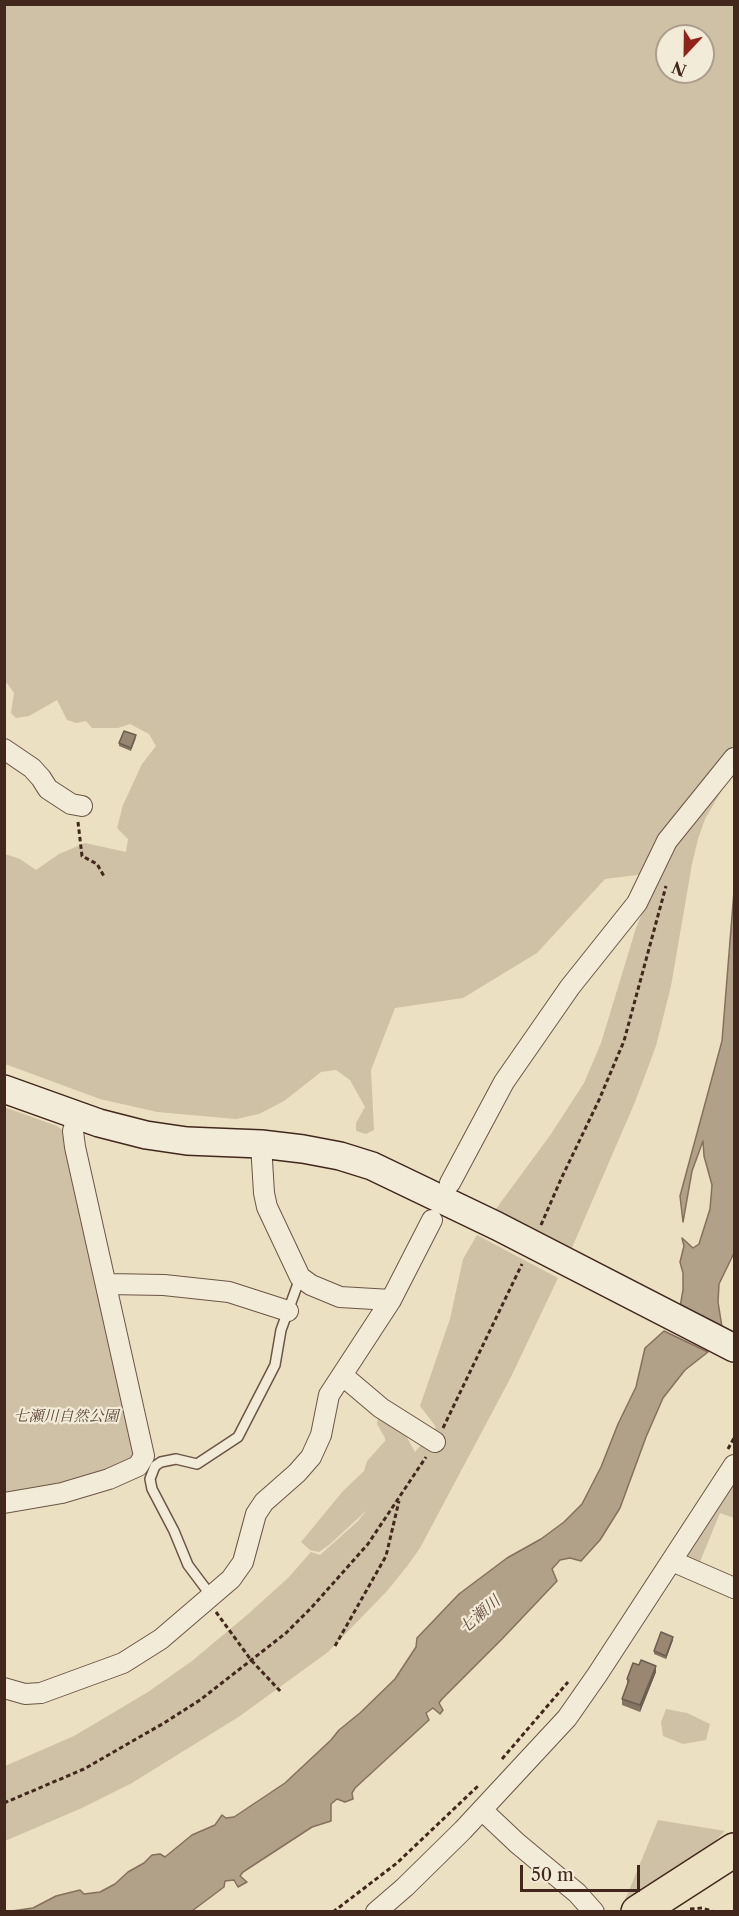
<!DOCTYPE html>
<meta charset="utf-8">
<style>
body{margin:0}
#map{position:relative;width:739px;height:1916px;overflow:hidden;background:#ebe0c1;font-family:"Libre Caslon Text",serif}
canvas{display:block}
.frame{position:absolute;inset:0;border:6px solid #42271d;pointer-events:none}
.north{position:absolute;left:655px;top:24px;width:60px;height:60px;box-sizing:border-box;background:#f2ebd7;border:2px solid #ac9d8d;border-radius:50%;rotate:202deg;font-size:16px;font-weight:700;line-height:24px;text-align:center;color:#42271d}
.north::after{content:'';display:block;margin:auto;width:21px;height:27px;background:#8f2418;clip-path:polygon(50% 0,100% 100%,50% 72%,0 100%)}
.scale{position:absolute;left:520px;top:1865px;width:120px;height:27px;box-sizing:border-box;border:3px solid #42271d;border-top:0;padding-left:8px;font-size:18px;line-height:21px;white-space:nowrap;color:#42271d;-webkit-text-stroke:4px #f2ebd7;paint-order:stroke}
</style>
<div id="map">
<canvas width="739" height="1916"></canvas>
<div class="frame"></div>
<div class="north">N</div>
<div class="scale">50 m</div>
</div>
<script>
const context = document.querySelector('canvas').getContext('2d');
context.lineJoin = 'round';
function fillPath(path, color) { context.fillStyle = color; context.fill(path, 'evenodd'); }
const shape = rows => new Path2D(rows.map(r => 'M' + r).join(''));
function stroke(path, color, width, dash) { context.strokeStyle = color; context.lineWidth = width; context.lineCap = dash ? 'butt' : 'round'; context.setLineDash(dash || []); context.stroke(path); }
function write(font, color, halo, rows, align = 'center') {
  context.font = font + ' "Libre Caslon Text","Noto Serif JP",serif'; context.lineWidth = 4.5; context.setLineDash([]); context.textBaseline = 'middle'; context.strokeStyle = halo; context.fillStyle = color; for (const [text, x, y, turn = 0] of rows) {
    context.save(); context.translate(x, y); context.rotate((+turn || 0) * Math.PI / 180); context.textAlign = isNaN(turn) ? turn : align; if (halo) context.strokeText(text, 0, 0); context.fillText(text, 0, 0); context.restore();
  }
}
const green = shape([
 [5,5,734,5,734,762,722,790,705,819,698,839,692,864,671,986,656,1046,635,1102,571,1250,493,1213,551,1134,584,1083,601,1043,636,928,646,904,653,873,605,879,537,953,463,998,395,1008,371,1070,374,1130,366,1134,356,1131,356,1123,365,1107,350,1080,336,1070,321,1072,284,1101,259,1114,236,1119,157,1112,100,1099,5,1064,5,854,20,859,36,870,59,854,85,843,126,852,128,839,117,828,123,805,142,764,156,746,149,734,130,724,118,728,92,728,86,721,76,723,67,720,57,700,29,716,16,718,11,713,14,693,7,683,5,684],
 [667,36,703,36,703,72,667,72],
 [4,1107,57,1126,65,1132,135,1458,80,1481,4,1494],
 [477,1235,558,1278,511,1377,420,1548,408,1565,387,1591,328,1652,240,1716,132,1783,82,1808,5,1841,5,1766,74,1736,148,1692,192,1661,247,1615,288,1578,311,1552,320,1555,358,1521,367,1510,329,1545,319,1552,310,1550,301,1542,343,1491,364,1471,367,1461,385,1441,385,1438,377,1424,378,1418,404,1432,415,1452,436,1427,420,1406,450,1319,463,1259],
 [734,1472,734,1518,720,1513,697,1569,683,1561,685,1548],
 [666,1709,687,1713,710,1724,706,1740,683,1744,663,1736,661,1722],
 [658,1820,725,1831,710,1846,625,1900]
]);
const water = shape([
 [734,891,734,1253,719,1284,718,1302,722,1327,680,1307,683,1290,683,1273,680,1262,684,1246,682,1238,693,1248,699,1244,710,1209,712,1185,704,1156,703,1141,692,1171,683,1222,680,1196,722,1041,734,891],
 [664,1331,708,1352,685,1370,663,1398,646,1437,620,1508,600,1540,581,1561,570,1558,560,1560,552,1569,557,1581,502,1639,442,1699,439,1703,443,1710,440,1714,433,1708,426,1713,429,1720,355,1788,352,1793,353,1799,345,1802,337,1799,331,1804,331,1821,312,1827,243,1872,240,1876,247,1882,238,1887,234,1880,225,1881,224,1887,192,1911,12,1911,33,1908,56,1896,80,1890,84,1894,100,1892,115,1884,128,1872,144,1863,152,1855,160,1854,165,1857,192,1835,215,1825,222,1815,226,1818,234,1817,285,1783,331,1740,339,1730,360,1713,395,1679,416,1647,417,1638,459,1594,507,1558,541,1539,564,1522,582,1504,601,1467,618,1424,636,1387,645,1348,664,1331]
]);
const path = shape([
 [78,822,82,856,97,864,105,878],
 [541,1225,561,1179,599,1100,624,1041,666,886],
 [443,1428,522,1264],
 [728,1449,734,1438],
 [216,1612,251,1660,281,1692],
 [335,1646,386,1556,399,1501],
 [502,1759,568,1682],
 [4,1803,84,1769,164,1723,200,1700,286,1633,312,1607,368,1544,426,1457],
 [690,1909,702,1908,715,1912],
 [333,1912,397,1863,478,1786]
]);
const lane = shape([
 [212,1597,188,1565,174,1531,152,1489,150,1479,155,1466,161,1462,176,1459,197,1464,238,1437,275,1365,281,1330,300,1278]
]);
const street = shape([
 [4,749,32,768,41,778,48,789,71,804,82,806],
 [261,1144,264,1193,267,1207,300,1277,311,1285,340,1297,391,1300],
 [450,1183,504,1082,570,987,637,903,667,841,734,758],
 [107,1284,164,1285,229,1292,288,1311],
 [342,1375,381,1408,435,1442],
 [4,1503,62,1493,109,1479,138,1466,144,1456,75,1147,73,1131,78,1115],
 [672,1561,734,1588],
 [4,1688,25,1694,41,1693,123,1663,161,1639,231,1579,243,1562,256,1514,264,1502,297,1473,311,1457,321,1435,329,1395,391,1300,432,1220],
 [482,1810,517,1843,577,1893,594,1912],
 [376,1912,405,1887,463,1830,567,1718,597,1675,734,1465]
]);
const secondary = shape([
 [4,1089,99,1123,146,1135,187,1141,261,1144,303,1149,340,1156,372,1166,497,1226,734,1348]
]);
const highway = shape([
 [638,1912,734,1850]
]);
const wall = shape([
 [136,738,131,751,119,746,119,743],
 [673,1640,666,1659,654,1654,654,1651],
 [639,1665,656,1672,640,1712,622,1705,622,1699,627,1685,627,1679]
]);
const shadedWall = shape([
 [673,1637,673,1640,666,1659,666,1656],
 [656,1666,656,1672,640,1712,640,1705]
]);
const building = shape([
 [124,731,136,735,131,748,119,743,124,731],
 [661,1632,673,1637,666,1656,654,1651,661,1632],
 [641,1660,656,1666,640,1705,622,1699,629,1680,627,1679,633,1663,639,1665,641,1660]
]);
const parkNames = [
 ["七瀬川自然公園",66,1417]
];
const waterNames = [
 ["七瀬川",480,1615,-41]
];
fillPath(green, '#cec1a5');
fillPath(water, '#b2a189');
stroke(water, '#85705e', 1.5);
stroke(lane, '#6c5546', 12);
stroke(street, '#6c5546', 22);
stroke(secondary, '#42271d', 30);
stroke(highway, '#42271d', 36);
stroke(path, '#42271d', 3, [4.5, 3]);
stroke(lane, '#f2ebd7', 9);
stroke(street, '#f2ebd7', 20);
stroke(secondary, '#f2ebd7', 27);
stroke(highway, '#ebe0c1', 33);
fillPath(wall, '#847462');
fillPath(shadedWall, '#6c5e50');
fillPath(building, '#9a8772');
stroke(building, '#6c5e50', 1.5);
write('italic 15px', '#5e4638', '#f2ebd7', parkNames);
write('italic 16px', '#644c3d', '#f2ebd7', waterNames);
</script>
